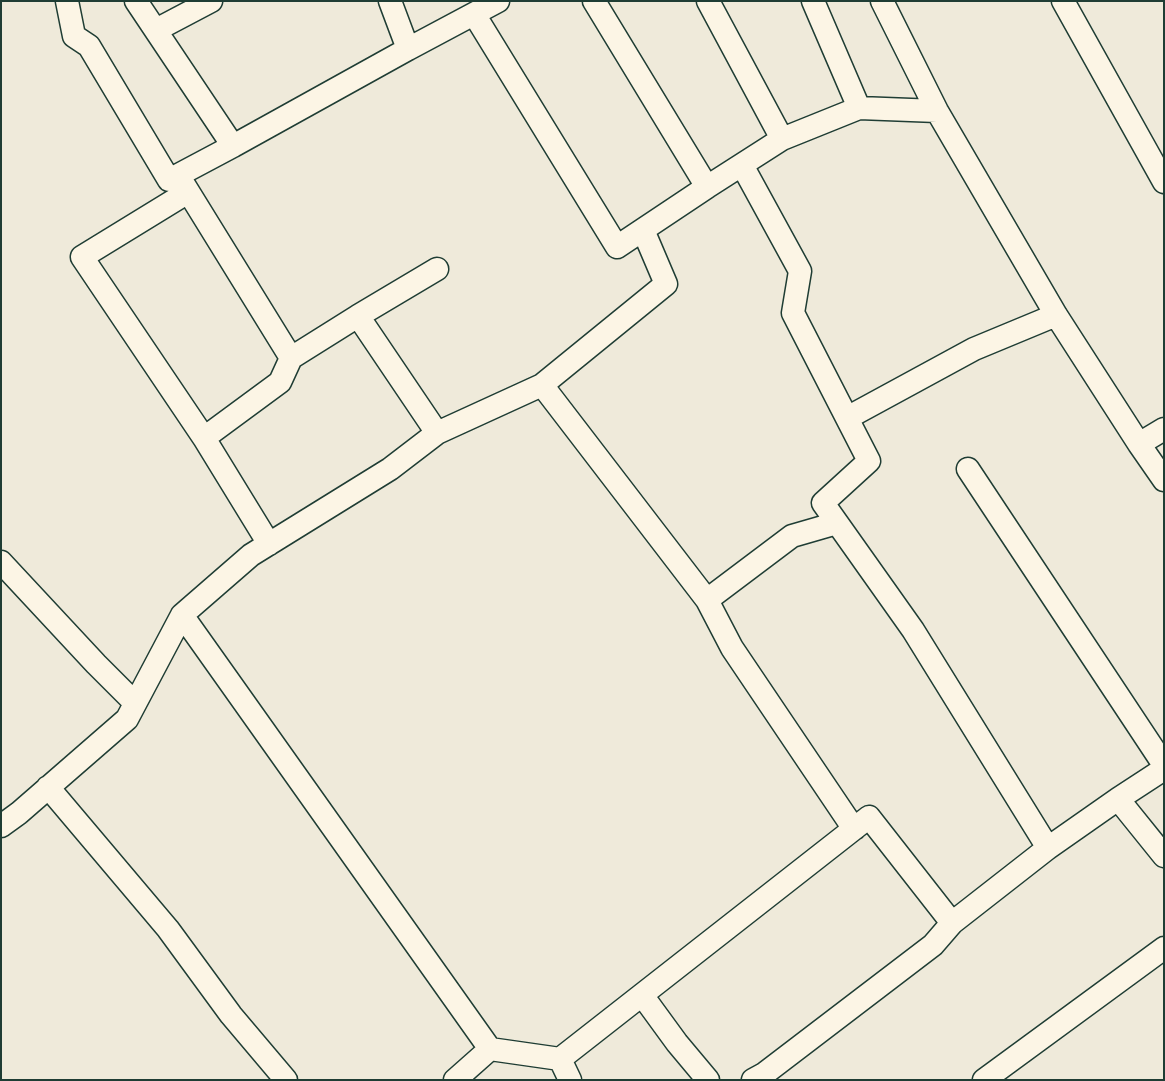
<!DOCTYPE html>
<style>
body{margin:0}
#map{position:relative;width:1165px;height:1081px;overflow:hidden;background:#efeada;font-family:"Patrick Hand",sans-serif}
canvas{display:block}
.frame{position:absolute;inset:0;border:2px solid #1f3d34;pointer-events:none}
</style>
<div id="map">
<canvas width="1165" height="1081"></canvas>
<div class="frame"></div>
</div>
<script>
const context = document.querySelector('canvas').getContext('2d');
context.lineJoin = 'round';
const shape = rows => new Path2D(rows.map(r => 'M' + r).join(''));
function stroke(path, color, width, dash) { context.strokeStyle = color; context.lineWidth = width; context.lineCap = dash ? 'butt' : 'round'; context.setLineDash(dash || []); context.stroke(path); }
const minor = shape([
 [67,1,74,36,89,46,169,180,233,146],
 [136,1,233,146,408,49],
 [390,1,408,49,498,1],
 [594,1,707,187,782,139,859,108,813,1],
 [708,1,782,139],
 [882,1,937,111,1056,315,1139,444,1164,480],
 [1063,1,1164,182],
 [474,14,617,247,707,187],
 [156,30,211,1],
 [859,108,937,111],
 [742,165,800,271,793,313,869,461,823,503,913,630,1048,848,1118,799],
 [178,175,291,358,358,316,437,433,542,385,666,284,643,230],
 [188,192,82,257,204,438,269,544],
 [358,316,437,269],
 [542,385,707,600,732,648,854,829],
 [847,418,974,349,1056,315],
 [204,438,280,382,291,358],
 [1139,444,1164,429],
 [968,469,1164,765],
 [1,562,96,664,135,703],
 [707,600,792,536,837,523],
 [182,615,490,1049,560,1059],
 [1164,769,1118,799,1164,856],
 [48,787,168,929,231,1015,286,1080],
 [1,826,19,813,127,719,182,615,251,555,390,469,437,433],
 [642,995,677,1043,708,1080],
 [455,1080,490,1049],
 [570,1080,560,1059,869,817,952,923,1048,848],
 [753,1080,764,1074,933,945,952,923],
 [984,1080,1164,948]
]);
stroke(minor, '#1f3d34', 25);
stroke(minor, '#fcf5e5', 22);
</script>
